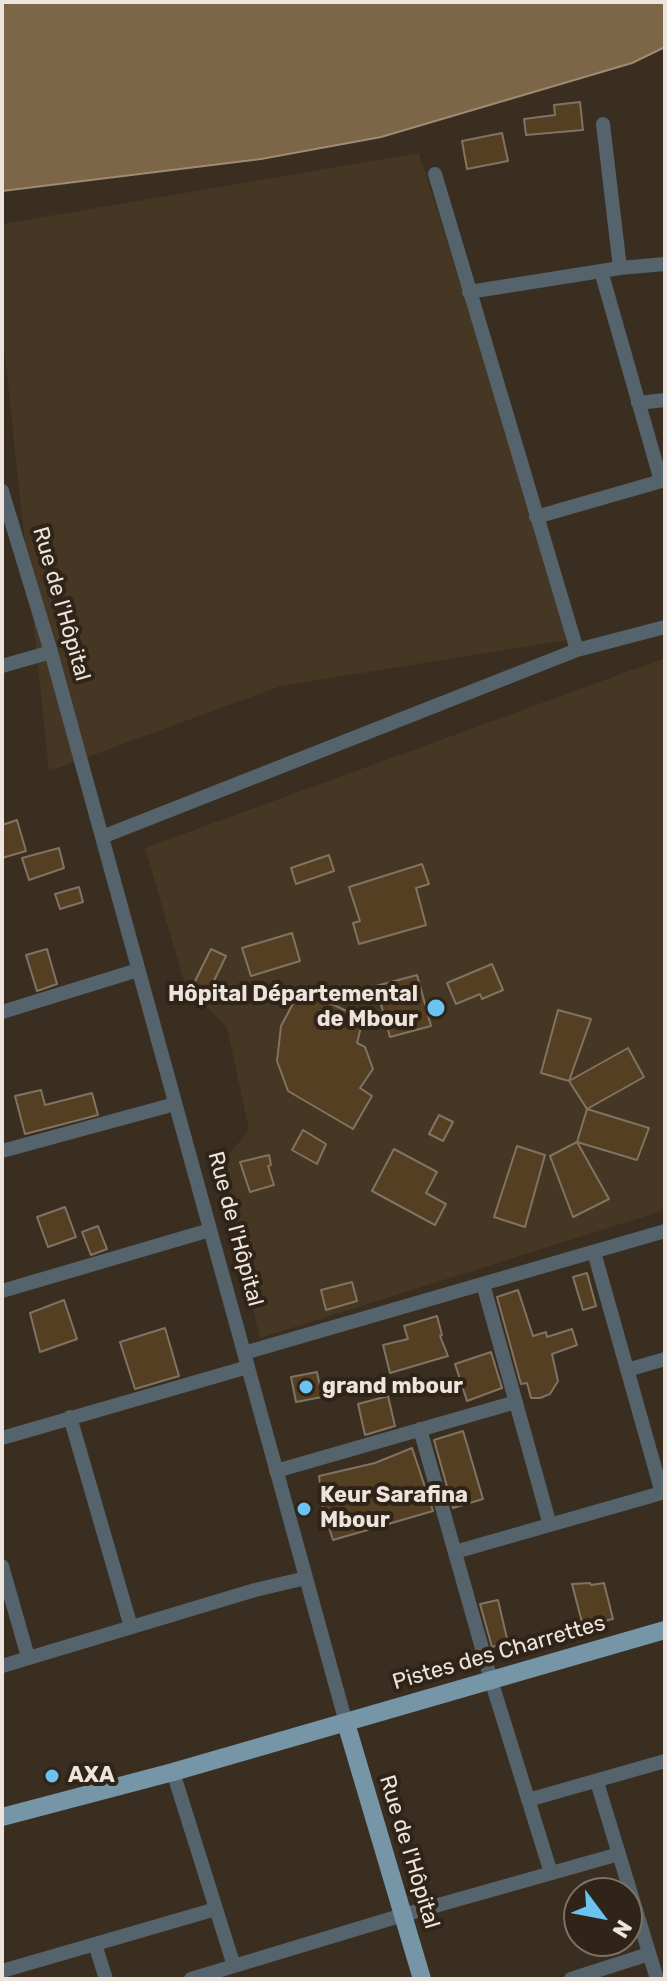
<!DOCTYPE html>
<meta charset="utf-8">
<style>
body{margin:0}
#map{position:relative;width:667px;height:1981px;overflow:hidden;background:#392e20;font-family:Rubik,sans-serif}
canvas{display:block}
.frame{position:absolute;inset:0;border:4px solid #ede5dd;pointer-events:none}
.north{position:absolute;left:563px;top:1877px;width:80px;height:80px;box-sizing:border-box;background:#2f2417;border:2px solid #7b7166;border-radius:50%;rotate:122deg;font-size:22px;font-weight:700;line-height:32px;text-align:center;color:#ede5dd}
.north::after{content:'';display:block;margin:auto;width:28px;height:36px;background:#6bc3f2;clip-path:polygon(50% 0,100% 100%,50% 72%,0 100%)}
</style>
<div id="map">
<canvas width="667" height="1981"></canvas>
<div class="frame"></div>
<div class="north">N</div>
</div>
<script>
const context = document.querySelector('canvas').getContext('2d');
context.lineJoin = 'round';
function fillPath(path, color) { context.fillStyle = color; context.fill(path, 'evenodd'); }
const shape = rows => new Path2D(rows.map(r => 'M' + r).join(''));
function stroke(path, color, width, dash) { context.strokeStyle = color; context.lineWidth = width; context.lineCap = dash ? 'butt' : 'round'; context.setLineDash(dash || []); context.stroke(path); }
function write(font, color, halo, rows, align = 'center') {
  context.font = font + ' Rubik,sans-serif'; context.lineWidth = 8; context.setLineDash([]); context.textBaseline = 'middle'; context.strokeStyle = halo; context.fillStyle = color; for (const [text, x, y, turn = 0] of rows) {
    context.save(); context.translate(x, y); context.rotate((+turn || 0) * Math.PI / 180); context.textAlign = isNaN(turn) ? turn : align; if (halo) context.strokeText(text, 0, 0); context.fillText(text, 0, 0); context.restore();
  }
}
const built = shape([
 [419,153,573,639,281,686,49,771,2,327,2,224],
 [665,658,665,1210,260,1338,219,1167,249,1130,227,1027,186,988,145,848]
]);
const water = shape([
 [2,2,665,2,665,47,632,63,381,137,261,159,2,191,2,2]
]);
const building = shape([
 [580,102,583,130,526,135,524,119,555,115,554,105,580,102],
 [502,133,508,161,467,169,462,141,502,133],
 [17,820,26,851,2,858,2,825,17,820],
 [59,848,64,868,29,880,22,858,59,848],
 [329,855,334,871,296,884,291,868,329,855],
 [422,864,429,884,416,888,426,925,359,944,353,923,360,921,349,887,422,864],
 [79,887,83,902,60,909,55,894,79,887],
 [292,933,300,961,251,976,242,948,292,933],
 [47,949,57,984,37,991,26,955,47,949],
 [211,949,226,956,206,997,191,989,211,949],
 [492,964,503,990,482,999,480,994,456,1004,447,983,492,964],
 [417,975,431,1026,390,1037,376,986,417,975],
 [301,989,363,1019,357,1043,365,1047,373,1069,360,1088,372,1096,353,1129,288,1091,277,1061,281,1026,301,989],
 [558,1010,591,1019,569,1081,541,1073,558,1010],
 [628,1048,644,1077,587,1109,569,1081,628,1048],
 [41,1090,45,1105,92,1093,98,1115,25,1134,15,1096,41,1090],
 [587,1109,649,1128,637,1160,577,1142,587,1109],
 [439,1115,453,1122,443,1141,429,1134,439,1115],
 [303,1130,326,1144,317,1164,292,1150,303,1130],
 [577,1142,609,1199,573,1217,550,1156,577,1142],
 [517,1146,545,1155,525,1227,494,1217,517,1146],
 [394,1149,437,1172,426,1193,446,1204,435,1225,372,1191,394,1149],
 [269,1155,271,1165,268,1166,274,1185,250,1192,240,1162,269,1155],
 [65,1207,76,1237,48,1247,37,1217,65,1207],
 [98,1226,107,1249,91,1255,82,1232,98,1226],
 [587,1273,596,1306,583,1310,573,1277,587,1273],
 [352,1282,357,1301,326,1310,321,1290,352,1282],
 [518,1290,533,1336,546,1332,547,1337,572,1329,577,1345,552,1354,558,1381,550,1394,540,1398,531,1398,527,1383,521,1384,497,1297,518,1290],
 [64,1300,77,1339,40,1352,30,1313,64,1300],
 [437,1316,442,1335,440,1336,448,1356,390,1373,383,1345,408,1339,404,1326,437,1316],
 [165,1328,179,1376,135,1389,120,1342,165,1328],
 [491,1352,502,1388,467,1401,455,1364,491,1352],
 [317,1372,322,1397,296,1402,291,1377,317,1372],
 [388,1396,395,1426,365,1435,358,1404,388,1396],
 [463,1431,483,1499,453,1508,434,1440,463,1431],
 [412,1448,433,1511,333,1540,323,1509,319,1476,375,1463,412,1448],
 [590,1583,591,1585,604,1583,613,1619,583,1626,572,1584,590,1583],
 [498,1600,508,1643,492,1647,480,1604,498,1600]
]);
const minor = shape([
 [603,124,620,268],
 [435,174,577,650],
 [601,271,661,481],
 [469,292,620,268,665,264],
 [638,403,665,400],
 [2,491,51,652,346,1723],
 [536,517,665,480],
 [2,666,51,652],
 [102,837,577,650,665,627],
 [2,1012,138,970],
 [2,1151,175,1104],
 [594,1252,662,1493],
 [483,1284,550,1525],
 [2,1291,210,1230],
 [244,1353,665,1231],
 [627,1370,665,1359],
 [70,1417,131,1627],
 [420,1429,491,1680,551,1873],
 [2,1438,248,1367],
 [276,1471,516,1402],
 [455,1552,665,1492],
 [2,1566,28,1657],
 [2,1666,255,1590,306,1578],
 [173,1772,234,1966],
 [597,1782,657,1979],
 [528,1800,665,1761],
 [95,1944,106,1979],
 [2,1971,216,1909],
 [191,1979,403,1915,619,1854],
 [571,1979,649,1954]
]);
const major = shape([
 [346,1723,422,1979],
 [2,1817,173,1772,665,1630]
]);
const markers = [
 [436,1008,10,"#6bc3f2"],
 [306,1387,8,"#6bc3f2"],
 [304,1509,8,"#6bc3f2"],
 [52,1776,8,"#6bc3f2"]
];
const streetNames = [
 ["Rue de l'Hôpital",61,604,74],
 ["Rue de l'Hôpital",235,1229,75],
 ["Pistes des Charrettes",499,1653,-16],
 ["Rue de l'Hôpital",409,1852,73]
];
const poiNames = [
 ["Hôpital Départemental",418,995,"right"],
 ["de Mbour",418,1020,"right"],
 ["grand mbour",322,1387],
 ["Keur Sarafina",320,1496],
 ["Mbour",320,1521],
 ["AXA",68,1776]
];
fillPath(built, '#453724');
fillPath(water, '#7d6547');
stroke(water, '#9f8b74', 2);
fillPath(building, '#553f22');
stroke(building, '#807363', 2);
stroke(minor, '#54636c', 14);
stroke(major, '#7696a8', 18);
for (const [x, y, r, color] of markers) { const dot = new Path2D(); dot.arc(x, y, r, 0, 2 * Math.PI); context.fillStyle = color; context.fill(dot); stroke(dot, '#2f2417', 3); }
write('22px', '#ede5dd', '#2f2417', streetNames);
write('bold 22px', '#ede5dd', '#2f2417', poiNames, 'left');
</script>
